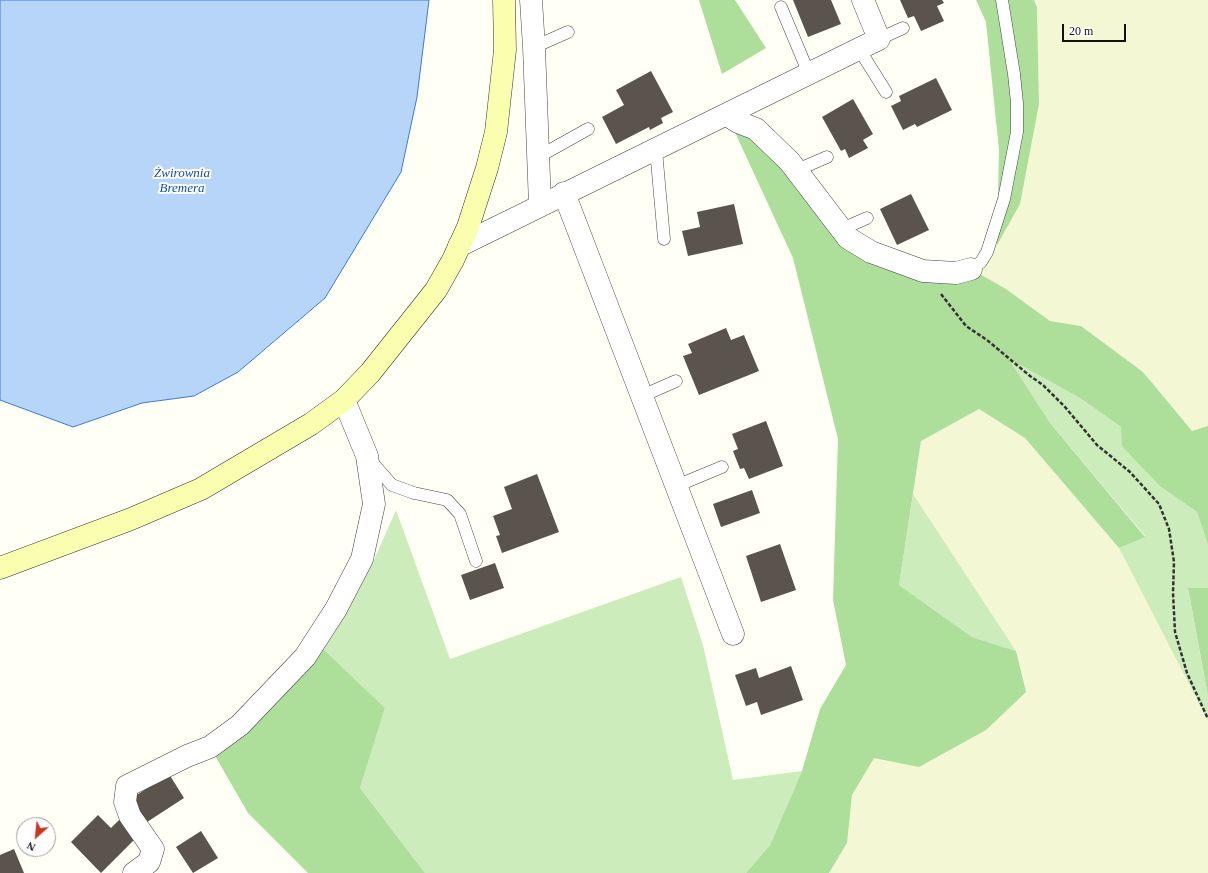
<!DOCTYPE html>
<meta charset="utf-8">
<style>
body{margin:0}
#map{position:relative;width:1208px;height:873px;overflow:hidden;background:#fffff5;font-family:Georgia,serif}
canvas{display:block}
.north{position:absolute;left:16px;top:817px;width:40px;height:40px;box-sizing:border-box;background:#fff;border:1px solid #a0a0a0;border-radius:50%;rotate:207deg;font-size:11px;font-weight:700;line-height:16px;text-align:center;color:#111}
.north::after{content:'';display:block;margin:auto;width:14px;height:18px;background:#c93620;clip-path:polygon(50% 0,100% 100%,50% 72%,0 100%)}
.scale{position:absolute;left:1062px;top:24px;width:64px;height:18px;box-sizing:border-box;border:2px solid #111;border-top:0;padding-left:5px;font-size:12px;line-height:14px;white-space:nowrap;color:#111;-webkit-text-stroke:3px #fff;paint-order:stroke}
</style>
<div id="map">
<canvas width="1208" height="873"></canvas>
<div class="north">N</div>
<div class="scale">20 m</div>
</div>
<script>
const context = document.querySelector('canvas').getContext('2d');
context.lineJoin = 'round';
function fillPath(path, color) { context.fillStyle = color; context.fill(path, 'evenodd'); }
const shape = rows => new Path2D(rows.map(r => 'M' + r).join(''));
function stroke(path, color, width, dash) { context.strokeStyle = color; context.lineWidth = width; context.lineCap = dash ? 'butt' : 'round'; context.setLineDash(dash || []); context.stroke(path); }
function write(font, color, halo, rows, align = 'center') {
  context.font = font + ' Georgia,serif'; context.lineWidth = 4; context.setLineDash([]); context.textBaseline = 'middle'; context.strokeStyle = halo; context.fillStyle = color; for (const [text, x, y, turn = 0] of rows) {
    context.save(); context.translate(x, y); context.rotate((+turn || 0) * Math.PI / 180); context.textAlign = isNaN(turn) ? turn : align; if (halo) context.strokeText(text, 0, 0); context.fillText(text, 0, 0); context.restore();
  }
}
const farmland = shape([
 [1034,0,1208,0,1208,426,1192,432,1143,372,1081,326,1050,321,1006,289,971,269,997,245,1039,104,1037,7],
 [979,409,1025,438,1119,548,1208,721,1208,873,829,873,847,843,852,795,874,757,919,767,1016,651,913,494,921,441]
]);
const green = shape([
 [1007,357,1080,398,1121,427,1161,487,1197,512,1208,545,1208,588,1188,589,1208,696,1208,721,1119,548,1145,536,1050,423],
 [913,494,1016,651,972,637,899,585],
 [396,510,450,659,681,577,703,645,733,780,802,771,770,845,746,873,425,873,360,788,385,708,315,641,374,560]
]);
const forest = shape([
 [699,0,735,0,766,48,722,74],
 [976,0,1034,0,1037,7,1039,104,1020,204,997,245,999,150,986,22],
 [727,115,871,252,971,269,1006,289,1050,321,1081,326,1143,372,1192,431,1208,426,1208,545,1197,512,1161,487,1122,446,1121,427,1080,398,1008,358,1050,423,1145,537,1119,548,1025,438,979,409,921,441,899,585,972,637,1016,651,1026,692,986,730,919,767,874,758,852,795,847,843,829,873,746,873,770,845,802,771,820,709,846,665,833,600,838,439,793,258],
 [1188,588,1208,588,1208,696],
 [315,641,385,708,360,788,425,873,308,873,248,813,210,747]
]);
const water = shape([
 [0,0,429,0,417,97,401,172,325,298,238,372,194,396,142,403,73,427,0,400,0,0]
]);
const building = shape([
 [793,0,831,0,841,24,808,37],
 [900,0,942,0,944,3,937,6,944,21,921,31,914,16,908,18],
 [651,71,673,112,661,118,663,123,650,130,649,127,616,144,602,117,624,105,616,90],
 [936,78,952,110,917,127,915,124,903,130,891,106,901,101,899,96],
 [853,99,873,134,863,140,868,148,849,158,845,149,841,151,822,117],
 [911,194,929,230,897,245,880,209],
 [734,204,743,244,688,256,682,231,700,227,697,212],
 [726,328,731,340,744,335,759,371,699,395,683,356,692,353,688,344],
 [766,421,783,466,749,479,744,468,740,469,733,451,738,449,732,434],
 [537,474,559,532,502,553,496,536,500,535,493,516,512,509,504,487],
 [752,490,760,513,721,527,713,504],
 [780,544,796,590,761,602,746,556],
 [495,563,504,588,470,600,461,575],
 [791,666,803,700,761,715,757,702,746,706,735,675,756,668,759,678],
 [169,774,184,798,144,824,129,800],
 [98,815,111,828,119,820,136,838,101,873,71,842],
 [201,831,218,858,193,873,176,847],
 [14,849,24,873,0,873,0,855]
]);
const path = shape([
 [941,294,966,326,987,340,1030,376,1043,385,1065,407,1097,445,1130,472,1159,504,1169,529,1174,562,1173,593,1175,632,1187,673,1208,719]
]);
const lane = shape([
 [781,7,809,74],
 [879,39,903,28],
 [534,47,568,32],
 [859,49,886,92],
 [656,150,664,239],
 [538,157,588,129],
 [797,170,827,157],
 [842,229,867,218],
 [971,269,981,262,987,252,1004,199,1017,132,1017,103,1014,74,1002,0],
 [642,396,676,381],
 [370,460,392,485,414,493,447,500,460,514,476,561],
 [676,486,722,467]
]);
const street = shape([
 [531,0,534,47,540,205],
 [727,115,738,122,756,129,790,162,848,238,871,252,923,271,956,273,971,269],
 [564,193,733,634],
 [459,246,879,39,863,0],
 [134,873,149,862,153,849,130,816,125,802,127,786,187,756,210,747,240,725,305,657,336,609,362,559,374,504,367,456,344,400]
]);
const secondary = shape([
 [0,568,131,519,201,489,311,424,344,400,370,373,436,290,453,260,468,227,487,168,496,132,505,50,504,0]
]);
const waterNames = [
 ["Żwirownia",182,174],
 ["Bremera",182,189]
];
fillPath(farmland, '#f4f7d3');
fillPath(green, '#ccedbb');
fillPath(forest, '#adde9a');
fillPath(water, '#b7d5f9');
stroke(water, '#3a7cd4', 1);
fillPath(building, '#5a544c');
stroke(lane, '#444', 13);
stroke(street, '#444', 23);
stroke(secondary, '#333', 23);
stroke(path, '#333', 2.5, [4, 2]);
stroke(lane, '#fff', 12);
stroke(street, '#fff', 22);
stroke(secondary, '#faffb0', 22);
write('italic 13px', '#124eab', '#fff', waterNames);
</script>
